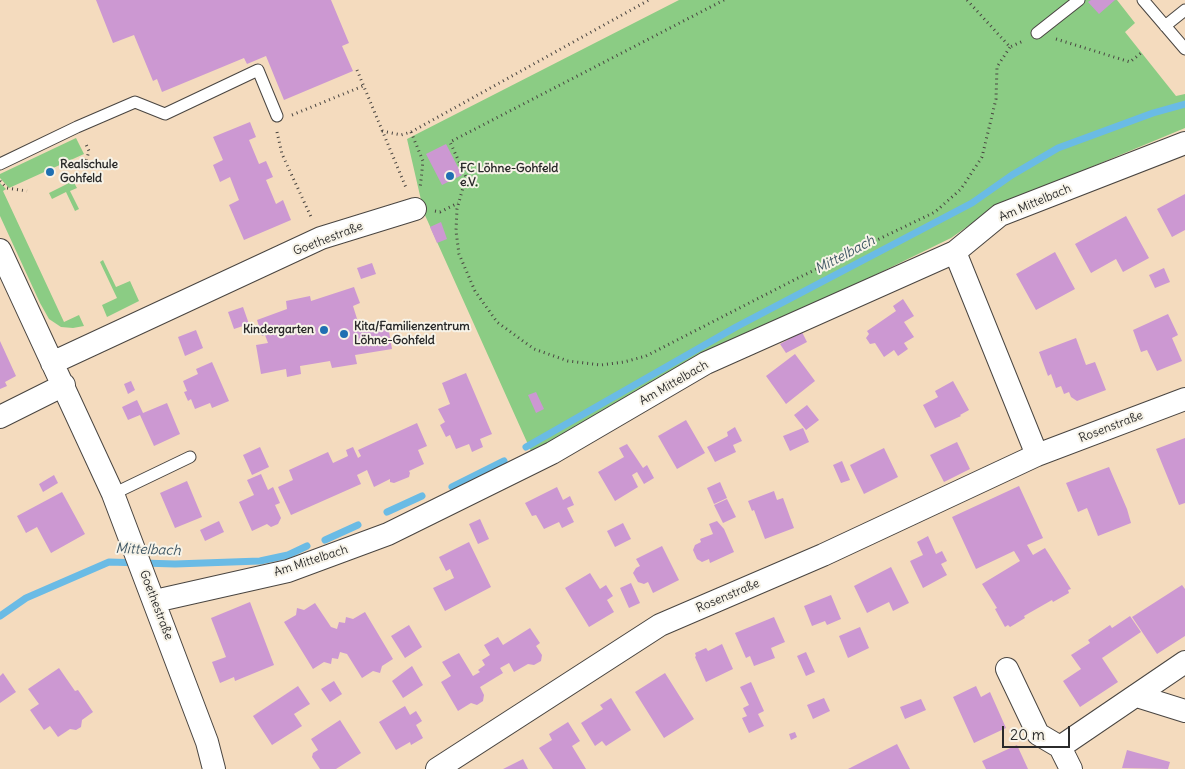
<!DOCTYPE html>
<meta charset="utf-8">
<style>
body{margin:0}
#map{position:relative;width:1185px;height:769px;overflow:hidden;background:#f4dbbe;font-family:Delius,sans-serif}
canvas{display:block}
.scale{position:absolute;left:1002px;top:726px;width:68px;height:22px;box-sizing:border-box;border:2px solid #2b2b2b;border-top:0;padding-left:6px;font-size:15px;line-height:18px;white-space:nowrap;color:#2b2b2b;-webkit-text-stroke:4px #f7f3e8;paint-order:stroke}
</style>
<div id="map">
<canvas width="1185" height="769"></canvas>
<div class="scale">20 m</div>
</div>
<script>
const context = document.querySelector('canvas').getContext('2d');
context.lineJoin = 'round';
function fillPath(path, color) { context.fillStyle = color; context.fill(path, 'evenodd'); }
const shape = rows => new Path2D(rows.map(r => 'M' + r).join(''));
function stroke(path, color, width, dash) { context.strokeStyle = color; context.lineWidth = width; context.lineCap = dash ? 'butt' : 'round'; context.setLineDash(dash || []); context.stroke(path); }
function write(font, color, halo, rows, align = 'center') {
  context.font = font + ' Delius,sans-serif'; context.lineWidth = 4; context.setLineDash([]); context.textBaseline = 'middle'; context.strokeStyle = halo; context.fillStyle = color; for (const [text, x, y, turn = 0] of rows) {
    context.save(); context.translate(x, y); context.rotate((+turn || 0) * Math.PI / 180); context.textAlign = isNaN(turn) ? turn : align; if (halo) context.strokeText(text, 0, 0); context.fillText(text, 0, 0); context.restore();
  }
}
const green = shape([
 [679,0,1117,0,1135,23,1125,32,1176,96,1185,94,1185,128,995,207,951,238,705,358,535,460,424,213,407,139],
 [76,138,84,154,9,188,0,178,0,174],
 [73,181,77,188,70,191,79,209,75,211,66,192,52,199,49,193],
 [0,183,6,189,3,191,64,322,79,315,84,326,73,328,61,327,49,319,40,303,0,216],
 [103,260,116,287,130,281,139,301,107,317,102,305,117,298,100,262]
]);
const stream = shape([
 [526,447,736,327,972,203,1012,175,1058,148,1153,113,1185,104],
 [452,487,504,461],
 [387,512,422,496],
 [325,540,358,525],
 [0,616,26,598,109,562,175,564,260,561,288,555,307,546]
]);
const building = shape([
 [96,0,331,0,349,43,342,46,353,71,284,100,266,56,247,64,244,58,162,92,157,79,153,81,134,35,113,43],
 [1091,0,1115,0,1099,14,1088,2],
 [250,122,256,137,249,140,259,164,266,161,273,177,266,180,276,204,283,200,291,220,244,240,229,205,239,200,230,177,220,182,213,165,223,160,213,137],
 [446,144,462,175,442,185,426,154],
 [1185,194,1185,230,1172,237,1157,209],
 [1126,216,1149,258,1123,272,1116,259,1091,273,1075,244],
 [441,222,447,239,437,243,430,227],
 [1055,252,1075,289,1036,310,1016,274],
 [372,263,376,274,361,279,357,268],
 [1164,268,1170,282,1155,288,1149,275],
 [354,287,360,303,353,306,359,325,387,320,392,349,355,355,357,364,332,368,330,361,300,366,301,374,287,377,286,369,261,374,256,345,268,343,265,335,262,336,257,320,287,309,286,301,310,296,311,301],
 [903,299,914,316,904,322,914,337,904,343,908,349,898,356,894,350,884,357,875,343,870,344,866,338,869,334,867,331,896,311,893,306],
 [243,307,249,324,234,329,228,312],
 [1168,314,1178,335,1172,338,1182,361,1157,371,1147,350,1141,352,1133,330],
 [196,330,203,348,185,356,178,337],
 [802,332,807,342,786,353,780,344],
 [1076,338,1086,365,1095,362,1106,390,1077,401,1071,397,1069,392,1064,394,1061,386,1056,388,1051,374,1048,376,1039,352],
 [0,341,16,376,5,382,7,386,0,389],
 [795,354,815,381,786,404,766,376],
 [212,362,229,401,212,408,210,403,195,409,191,399,188,401,184,392,187,391,183,381,198,374,196,369],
 [466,373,492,434,480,439,483,447,472,452,469,444,456,449,450,435,446,437,440,425,445,422,438,409,450,404,442,383],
 [131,381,135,390,128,394,124,384],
 [953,381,969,410,960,415,961,416,935,428,923,405,938,397,935,391],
 [536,392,544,409,536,413,528,395],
 [137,400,143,413,167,403,180,434,154,446,140,415,128,420,122,407],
 [807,405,819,420,806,430,794,415],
 [686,420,705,453,677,469,658,436],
 [417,423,427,446,418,450,424,464,409,471,410,473,409,477,394,483,390,482,390,479,374,487,367,470,357,475,361,484,291,515,278,487,293,480,289,470,328,452,333,463,348,456,346,450,353,447,358,458,361,456,358,450],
 [735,427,742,441,733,445,736,452,715,462,707,447,728,436,727,432],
 [803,428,809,442,790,451,783,436],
 [1185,438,1185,503,1179,505,1156,449],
 [957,442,970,469,944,482,930,455],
 [627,444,643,468,647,465,654,478,644,484,637,472,632,475,638,487,615,501,598,472,624,457,619,448],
 [260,447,269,467,252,475,243,455],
 [884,448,898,477,864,494,850,465],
 [842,461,850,480,841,483,833,465],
 [1109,467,1127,509,1131,523,1098,536,1087,508,1078,512,1066,483],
 [261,474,268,490,273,487,280,503,275,505,281,518,278,524,271,527,267,524,252,531,239,502,254,495,247,480],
 [54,475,58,483,43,492,39,484],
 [187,481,202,517,175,528,160,493],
 [720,482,727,498,714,504,707,488],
 [1019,486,1043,538,1027,545,1033,555,1045,548,1071,589,1068,590,1069,593,1053,602,1052,600,1024,616,1025,618,1010,627,1008,625,1005,627,995,609,997,608,982,584,1020,561,1014,551,976,569,952,517],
 [557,487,563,500,570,496,574,505,567,508,574,522,562,528,559,522,544,529,536,515,532,516,525,503],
 [774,491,777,500,783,498,794,528,765,539,754,510,752,511,748,501],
 [62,492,85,534,51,553,37,527,26,533,17,516],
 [727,499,736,517,723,523,714,505],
 [480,519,489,539,478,544,469,524],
 [219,521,224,532,205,541,200,530],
 [717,521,724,529,734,552,710,563,709,559,702,562,697,559,693,550,695,545,701,542,700,539,713,534,709,524],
 [623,523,631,539,615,547,607,531],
 [928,536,936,554,942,551,947,561,941,564,947,575,923,588,910,561,923,555,917,542],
 [469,542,491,587,445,611,433,588,454,578,450,569,446,571,439,557],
 [662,546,679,580,653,593,648,582,644,584,638,582,633,573,636,568,640,566,636,559],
 [891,567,909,603,893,611,889,602,867,613,854,586],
 [590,573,600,589,606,585,613,596,607,600,614,612,589,627,565,588],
 [631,583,640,603,629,608,620,588],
 [1182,585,1185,589,1185,636,1157,654,1132,617],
 [831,595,841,619,827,625,825,621,812,626,804,606],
 [250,602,274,665,235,681,234,677,220,683,212,662,226,657,211,618],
 [315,603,331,627,337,629,339,622,345,623,346,617,353,619,365,612,393,659,382,666,380,673,373,671,362,678,347,654,340,652,338,659,332,658,331,664,324,662,313,669,284,622,296,615,297,608,304,610],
 [1130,616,1141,632,1102,658,1118,682,1080,707,1063,681,1081,669,1071,655,1090,643,1088,640,1110,625,1112,628],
 [774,617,785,642,771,648,775,658,754,666,750,656,746,658,735,633],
 [409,625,422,647,405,658,391,636],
 [860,627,869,648,848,658,839,636],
 [530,628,540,643,536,646,542,655,541,661,534,665,528,664,514,672,509,663,500,668,503,673,480,687,484,695,483,701,477,705,471,703,458,711,441,682,451,676,442,662,459,653,473,676,480,672,478,670,485,665,482,660,490,655,484,645,498,637,503,645],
 [722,644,733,669,706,682,695,657,696,656,695,653,706,648,708,651],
 [806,652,815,672,806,676,797,656],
 [412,666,423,685,403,698,392,681],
 [59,668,75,691,78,690,93,712,82,720,81,727,76,730,70,729,58,737,50,726,44,730,30,710,39,704,28,689],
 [3,673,16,692,0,703,0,676],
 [665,673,694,719,664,738,635,692],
 [334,681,342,694,330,702,321,689],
 [751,682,764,711,758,714,764,726,749,733,742,718,747,716,743,708,749,705,740,687],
 [298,686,310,704,294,714,302,726,272,745,253,716],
 [976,686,981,697,990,692,1006,728,974,743,953,697],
 [611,698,631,730,606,746,602,741,595,746,581,723,603,709,600,705],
 [824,698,830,711,813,719,807,705],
 [921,699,926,710,905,719,900,707],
 [405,706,410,715,416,711,422,721,416,725,423,738,411,745,410,742,396,750,379,722],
 [340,720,361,753,336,769,320,769,312,757,313,753,318,750,311,739],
 [568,722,580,741,572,746,586,769,553,769,539,748,552,740,549,734],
 [795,732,797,737,791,740,789,734],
 [897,744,910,769,848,769],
 [1017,745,1028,769,986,769,982,761],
 [1127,750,1170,762,1168,769,1122,768],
 [523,759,528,769,503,769]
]);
const path = shape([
 [724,0,450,142,466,177,457,209,456,231,459,254,475,291,497,322,534,349,568,361,601,365,624,362,646,356,796,279,935,212,961,189,982,157,996,99,997,67,1010,47],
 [967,0,1010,47,1023,41],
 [1056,39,1130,62,1141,53],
 [357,70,407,190],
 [292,115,363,86],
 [382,131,401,135,411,132,649,0],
 [277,132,282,154,312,219],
 [411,132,423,161,420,189],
 [85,165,89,151,85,142],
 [0,181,7,188,27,191],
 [435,211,440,212,458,203]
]);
const lane = shape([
 [1143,0,1185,49],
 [1165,26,1185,10],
 [1037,33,1079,0],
 [0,164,77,127,135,102,165,114,258,70,277,116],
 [113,494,190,457]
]);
const street = shape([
 [0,250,113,494,207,742,214,769],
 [955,252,1037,455],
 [52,363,321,238,415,209],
 [0,417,64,385],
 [155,601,288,571,388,534,552,453,706,363,955,252,1000,215,1185,143],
 [1007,669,1038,734,1060,747,1071,769],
 [1137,696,1185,711],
 [1060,747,1185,662],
 [437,769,660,625,823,555,1037,455,1185,399]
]);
const markers = [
 [50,172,5,"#1f6fb2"],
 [450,176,5,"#1f6fb2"],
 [324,330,5,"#1f6fb2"],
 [344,334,5,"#1f6fb2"]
];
const poiNames = [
 ["Realschule",60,165],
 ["Gohfeld",60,179],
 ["FC Löhne-Gohfeld",460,169],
 ["e.V.",460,183],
 ["Kita/Familienzentrum",354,327],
 ["Löhne-Gohfeld",354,341],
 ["Kindergarten",314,330,"right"]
];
const streetNames = [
 ["Am Mittelbach",1035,203,-23],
 ["Goethestraße",328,239,-21],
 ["Am Mittelbach",674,383,-30],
 ["Rosenstraße",1111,427,-21],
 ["Am Mittelbach",311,561,-18],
 ["Rosenstraße",728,596,-23],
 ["Goethestraße",156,605,69]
];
const waterNames = [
 ["Mittelbach",845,255,-28],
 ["Mittelbach",148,550,2]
];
fillPath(green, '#8bcc84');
stroke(stream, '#6abbe5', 7);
fillPath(building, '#cc98d2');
stroke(lane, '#494541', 13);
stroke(street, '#494541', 24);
stroke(path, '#494541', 3, [1, 4]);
stroke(lane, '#fff', 11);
stroke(street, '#fff', 22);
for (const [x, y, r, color] of markers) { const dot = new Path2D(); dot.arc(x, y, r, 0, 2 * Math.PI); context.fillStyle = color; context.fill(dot); stroke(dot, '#f7f3e8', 2); }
write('bold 12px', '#2b2b2b', '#f7f3e8', poiNames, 'left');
write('12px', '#2b2b2b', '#f7f3e8', streetNames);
write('italic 14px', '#3e5663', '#f7f3e8', waterNames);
</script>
